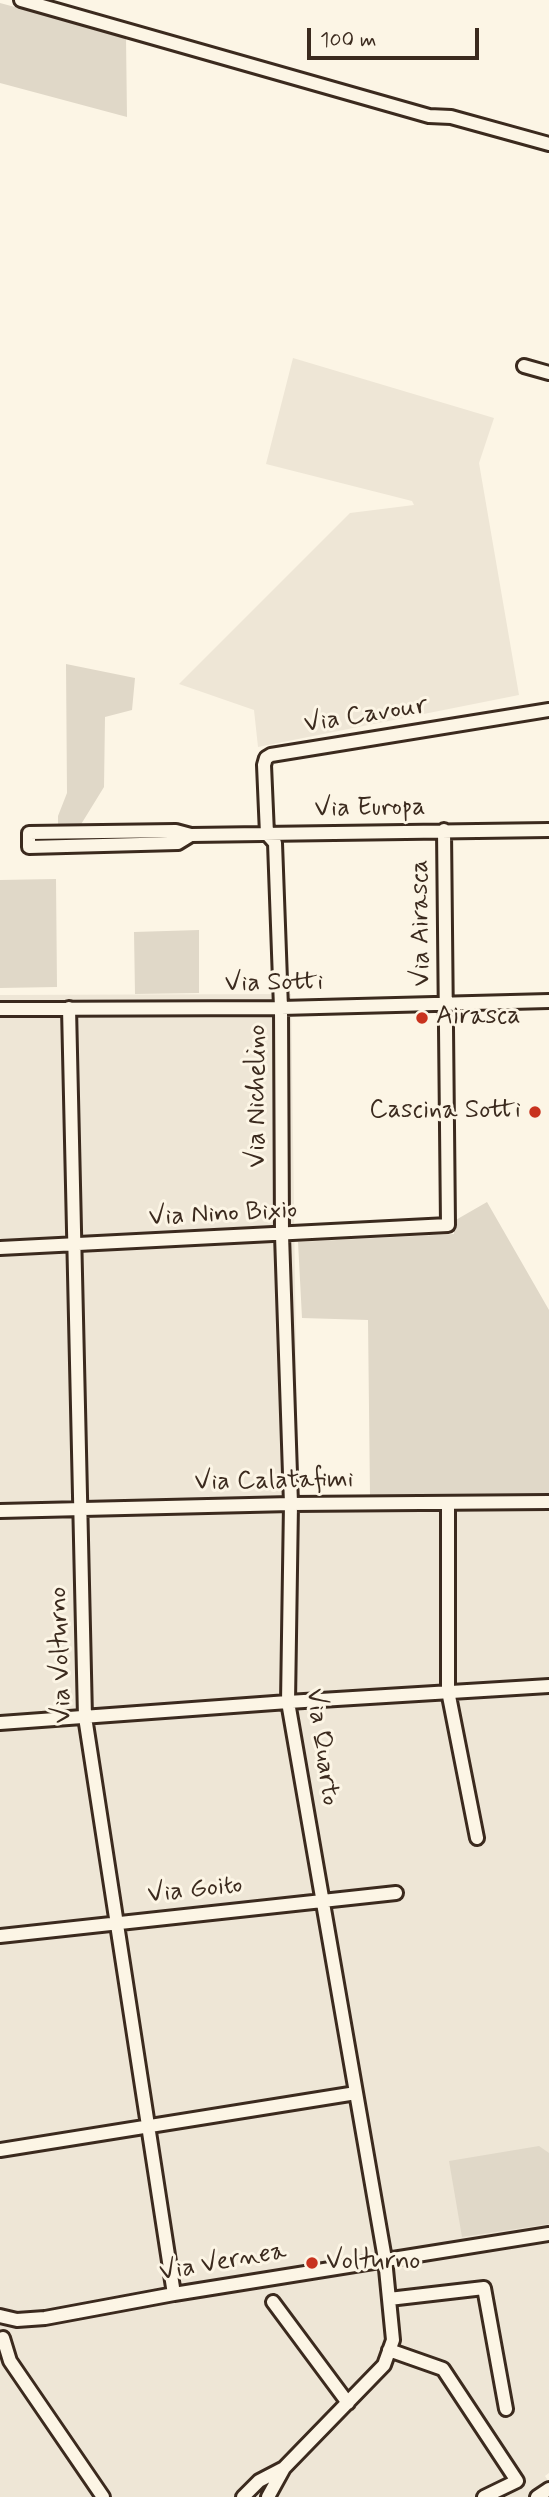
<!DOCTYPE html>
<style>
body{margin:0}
#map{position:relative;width:549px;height:2497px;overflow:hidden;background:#fcf5e5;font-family:Mynerve,sans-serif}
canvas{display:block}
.scale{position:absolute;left:307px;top:28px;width:172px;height:32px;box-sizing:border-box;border:4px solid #3b2a1e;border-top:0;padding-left:9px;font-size:21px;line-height:24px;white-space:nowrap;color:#3b2a1e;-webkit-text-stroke:5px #fcf5e5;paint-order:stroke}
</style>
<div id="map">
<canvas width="549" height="2497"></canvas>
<div class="scale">100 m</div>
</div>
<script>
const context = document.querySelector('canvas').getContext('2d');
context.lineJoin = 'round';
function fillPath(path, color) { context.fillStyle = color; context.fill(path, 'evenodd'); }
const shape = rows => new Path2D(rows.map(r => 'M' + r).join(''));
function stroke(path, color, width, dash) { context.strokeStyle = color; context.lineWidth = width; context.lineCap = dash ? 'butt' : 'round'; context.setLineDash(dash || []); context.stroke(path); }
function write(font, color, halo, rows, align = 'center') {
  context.font = font + ' Mynerve,sans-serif'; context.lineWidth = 6; context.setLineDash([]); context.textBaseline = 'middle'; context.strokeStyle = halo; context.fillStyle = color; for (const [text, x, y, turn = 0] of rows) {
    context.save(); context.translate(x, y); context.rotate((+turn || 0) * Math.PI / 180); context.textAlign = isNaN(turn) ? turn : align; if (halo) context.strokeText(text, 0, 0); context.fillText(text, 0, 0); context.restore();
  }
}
const built = shape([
 [293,358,494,418,479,463,519,695,258,747,254,710,179,684,350,513,414,505,412,501,266,464],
 [291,994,298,1496,549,1494,549,2473,545,2476,549,2482,549,2497,0,2497,0,995]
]);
const green = shape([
 [0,3,126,37,127,117,0,83],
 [66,664,135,678,132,710,105,717,104,787,80,826,58,826,58,816,67,793],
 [56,879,57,987,0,988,0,880],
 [199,930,199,993,135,994,134,932],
 [487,1202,549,1310,549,1494,370,1496,368,1320,302,1318,298,1242,454,1234,454,1221],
 [539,2146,549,2153,549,2224,462,2237,449,2161]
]);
const minor = shape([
 [21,0,429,116,451,117,549,144],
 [524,366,549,373],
 [267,834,275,843,281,1008,282,1235,291,1504,288,1702,385,2259,393,2340,384,2365,284,2468,268,2497],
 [267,834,264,765,266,758,271,755,549,710],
 [191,835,178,843,29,847,29,833,176,831,191,835,549,830],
 [69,1008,85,1717,174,2294],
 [0,1009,281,1008,549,1001],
 [0,1248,448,1225,444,830],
 [448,1503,448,1691,477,1838],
 [0,1511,291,1504,549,1502],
 [0,1723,288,1702,549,1686],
 [0,1936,396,1893],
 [0,2150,356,2093],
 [389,2299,484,2288,506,2409],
 [273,2302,348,2403],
 [0,2316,17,2320,45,2318,174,2294,549,2234],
 [3,2338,10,2361,103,2497],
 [389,2350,443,2369,517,2481,484,2497],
 [243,2497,259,2481,284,2468],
 [537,2497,549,2489]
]);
const markers = [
 [422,1018,7,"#c8321e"],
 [535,1112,7,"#c8321e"],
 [312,2263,7,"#c8321e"]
];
const streetNames = [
 ["Via Cavour",366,716,-9],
 ["Via Europa",370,809,-1],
 ["Via Airasca",422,923,-91],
 ["Via Sotti",274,984,-1],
 ["Via Nichelino",259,1096,-90],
 ["Via Nino Bixio",223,1215,-3],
 ["Via Calatafimi",274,1482,-1],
 ["Via Volturno",62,1655,-92],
 ["Via Quarto",321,1747,82],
 ["Via Goito",195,1891,-6],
 ["Via Vernea",223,2263,-10]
];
const poiNames = [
 ["Airasca",436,1018],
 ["Cascina Sotti",521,1112,"right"],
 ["Volturno",326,2263]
];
fillPath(built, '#eee6d6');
fillPath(green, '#e0d8c8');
stroke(minor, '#3b2a1e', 18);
stroke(minor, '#fcf5e5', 12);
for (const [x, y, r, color] of markers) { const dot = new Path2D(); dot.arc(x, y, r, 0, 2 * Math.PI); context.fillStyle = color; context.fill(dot); stroke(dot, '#fcf5e5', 2.5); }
write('26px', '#3b2a1e', '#fcf5e5', streetNames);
write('26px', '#3b2a1e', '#fcf5e5', poiNames, 'left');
</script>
